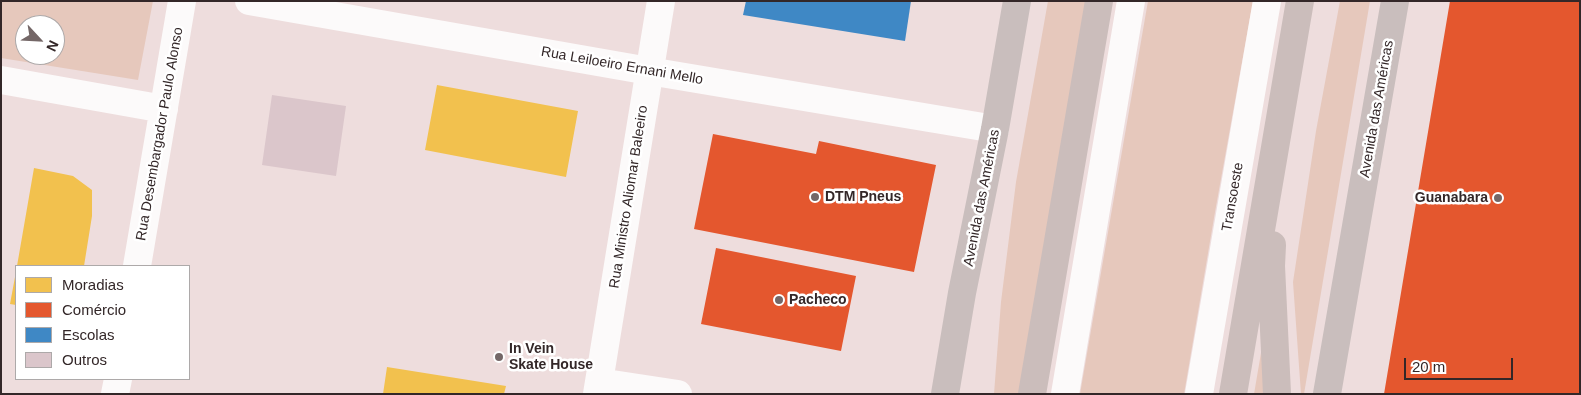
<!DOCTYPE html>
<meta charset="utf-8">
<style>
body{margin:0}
#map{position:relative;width:1581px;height:395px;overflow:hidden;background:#edd;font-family:Arial,sans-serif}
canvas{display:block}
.frame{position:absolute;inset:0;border:2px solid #332728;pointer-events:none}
.legend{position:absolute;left:15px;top:265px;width:175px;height:115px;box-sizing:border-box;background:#fff;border:1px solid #ada9a9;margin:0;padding:6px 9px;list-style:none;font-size:15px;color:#332728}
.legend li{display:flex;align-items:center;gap:10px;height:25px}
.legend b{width:25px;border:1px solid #ada9a9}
.north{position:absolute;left:15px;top:15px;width:50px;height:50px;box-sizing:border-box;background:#fff;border:1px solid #ada9a9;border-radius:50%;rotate:115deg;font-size:14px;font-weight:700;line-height:20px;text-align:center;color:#332728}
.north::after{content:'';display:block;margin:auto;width:18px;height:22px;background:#746767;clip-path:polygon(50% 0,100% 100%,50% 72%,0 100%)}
.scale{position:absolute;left:1404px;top:358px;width:109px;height:22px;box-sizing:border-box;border:2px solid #332728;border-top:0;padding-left:6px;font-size:15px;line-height:18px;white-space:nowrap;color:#332728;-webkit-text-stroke:4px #fff;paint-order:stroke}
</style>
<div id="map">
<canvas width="1581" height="395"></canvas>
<div class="frame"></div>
<ul class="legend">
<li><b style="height:14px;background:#f2c14e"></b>Moradias</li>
<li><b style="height:14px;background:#e4572e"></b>Comércio</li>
<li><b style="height:14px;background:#3f88c5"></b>Escolas</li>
<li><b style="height:14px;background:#dbc6cb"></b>Outros</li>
</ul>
<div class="north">N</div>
<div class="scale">20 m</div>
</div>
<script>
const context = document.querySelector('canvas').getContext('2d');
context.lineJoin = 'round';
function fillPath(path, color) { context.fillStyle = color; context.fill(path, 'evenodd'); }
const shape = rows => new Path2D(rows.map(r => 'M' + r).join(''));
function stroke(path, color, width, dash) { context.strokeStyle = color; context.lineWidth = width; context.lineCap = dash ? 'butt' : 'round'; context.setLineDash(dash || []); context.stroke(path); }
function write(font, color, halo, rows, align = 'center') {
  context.font = font + ' Arial,sans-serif'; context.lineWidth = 5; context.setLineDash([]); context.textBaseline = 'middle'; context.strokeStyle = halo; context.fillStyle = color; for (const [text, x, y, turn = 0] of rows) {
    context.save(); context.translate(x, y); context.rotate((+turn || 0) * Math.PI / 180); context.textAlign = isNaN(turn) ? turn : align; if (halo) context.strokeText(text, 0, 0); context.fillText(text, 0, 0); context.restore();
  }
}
const green = shape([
 [1,1,153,1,138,80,1,58],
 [25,25,55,25,55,55,25,55],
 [1048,1,1087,1,1021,394,994,394,1001,302,1016,182],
 [1148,1,1253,1,1215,212,1184,394,1080,394],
 [1340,1,1370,1,1304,394,1301,394,1293,282,1316,131],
 [1262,347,1264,394,1254,394]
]);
const homes = shape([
 [437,85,578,111,566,177,425,150],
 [34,168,73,176,92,190,92,216,84,266,17,266],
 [15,277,16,277,16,305,10,304],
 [387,367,506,386,504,394,383,394]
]);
const shops = shape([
 [1450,1,1580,1,1580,394,1384,394],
 [713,134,816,154,819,141,936,165,914,272,694,229],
 [716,248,856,276,841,351,701,324]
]);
const schools = shape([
 [746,1,911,1,905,41,743,15]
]);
const building = shape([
 [272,95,346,106,336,176,262,165]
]);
const minor = shape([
 [249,1,649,71,995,129],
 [1,80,164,109],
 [137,266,182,1],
 [599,382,678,394],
 [115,394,118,379],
 [597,394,661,1],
 [1065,394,1131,1],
 [1199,394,1267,1]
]);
const major = shape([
 [945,394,962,293,995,129,1017,1],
 [1327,394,1395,1]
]);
const highway = shape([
 [1272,245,1271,266,1277,394],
 [1032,394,1099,1],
 [1233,394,1300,1]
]);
const markers = [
 [815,197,5,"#746767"],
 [1498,198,5,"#746767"],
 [779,300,5,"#746767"],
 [499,357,5,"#746767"]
];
const streetNames = [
 ["Rua Leiloeiro Ernani Mello",622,66,10],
 ["Avenida das Américas",1377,109,-80],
 ["Rua Desembargador Paulo Alonso",160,134,-80],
 ["Rua Ministro Aliomar Baleeiro",629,197,-81],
 ["Transoeste",1233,197,-80],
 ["Avenida das Américas",982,198,-79]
];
const poiNames = [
 ["DTM Pneus",825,197],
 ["Guanabara",1488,198,"right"],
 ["Pacheco",789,300],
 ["In Vein",509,349],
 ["Skate House",509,365]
];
fillPath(green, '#e6c8bc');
fillPath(homes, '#f2c14e');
fillPath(shops, '#e4572e');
fillPath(schools, '#3f88c5');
fillPath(building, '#dbc6cb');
stroke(minor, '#fcfafa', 28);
stroke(major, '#c9bebd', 28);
stroke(highway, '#cbbdbb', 28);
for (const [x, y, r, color] of markers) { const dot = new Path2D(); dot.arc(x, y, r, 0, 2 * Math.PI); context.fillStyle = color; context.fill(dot); stroke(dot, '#fff', 2); }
write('14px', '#332728', '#fff', streetNames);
write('bold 14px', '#332728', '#fff', poiNames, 'left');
</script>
